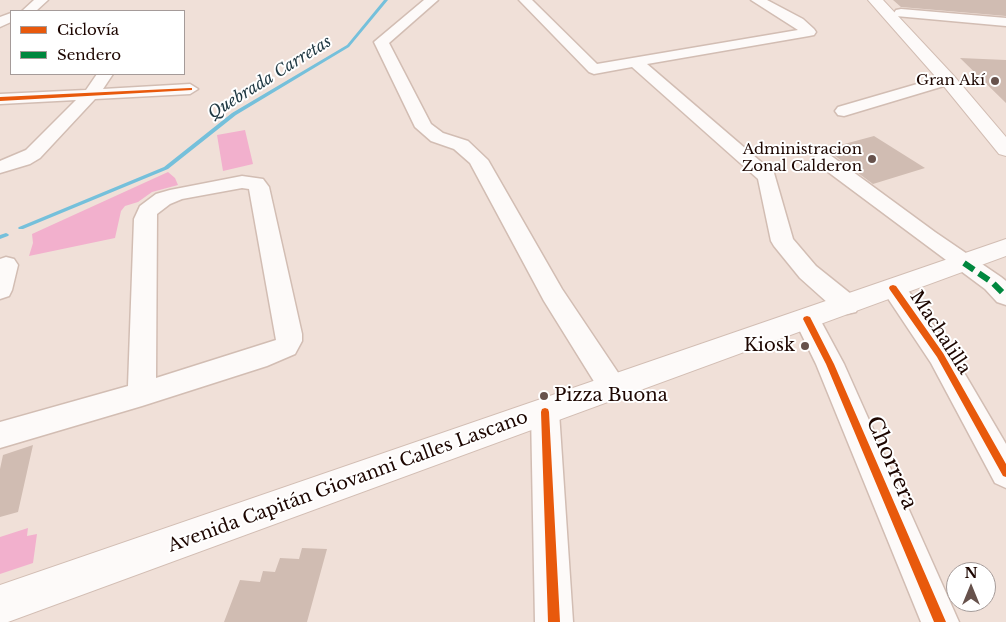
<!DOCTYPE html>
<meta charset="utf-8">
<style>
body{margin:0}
#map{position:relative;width:1006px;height:622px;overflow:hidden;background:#f0e0d8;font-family:"Libre Baskerville",serif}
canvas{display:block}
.legend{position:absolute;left:10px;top:10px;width:175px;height:65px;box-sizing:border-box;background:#fff;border:1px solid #a59b99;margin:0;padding:6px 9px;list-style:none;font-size:15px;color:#1d0600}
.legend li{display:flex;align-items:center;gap:10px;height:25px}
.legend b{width:25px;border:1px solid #a59b99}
.north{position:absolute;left:946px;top:562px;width:50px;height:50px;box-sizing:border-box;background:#fff;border:1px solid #a59b99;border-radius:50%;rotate:0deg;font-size:14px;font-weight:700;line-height:20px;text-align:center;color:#1d0600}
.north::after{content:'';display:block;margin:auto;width:18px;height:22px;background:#67524c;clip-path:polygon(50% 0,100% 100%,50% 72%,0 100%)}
</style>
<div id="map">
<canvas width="1006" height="622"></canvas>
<ul class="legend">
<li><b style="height:6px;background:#e8590c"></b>Ciclovía</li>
<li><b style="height:6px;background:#00873e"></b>Sendero</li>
</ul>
<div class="north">N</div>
</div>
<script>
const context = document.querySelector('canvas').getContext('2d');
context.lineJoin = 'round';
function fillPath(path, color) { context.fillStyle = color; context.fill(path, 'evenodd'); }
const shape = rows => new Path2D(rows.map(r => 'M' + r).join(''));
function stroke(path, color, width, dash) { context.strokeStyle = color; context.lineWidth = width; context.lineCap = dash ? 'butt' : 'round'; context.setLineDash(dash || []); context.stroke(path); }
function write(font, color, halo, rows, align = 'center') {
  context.font = font + ' "Libre Baskerville",serif'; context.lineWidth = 4; context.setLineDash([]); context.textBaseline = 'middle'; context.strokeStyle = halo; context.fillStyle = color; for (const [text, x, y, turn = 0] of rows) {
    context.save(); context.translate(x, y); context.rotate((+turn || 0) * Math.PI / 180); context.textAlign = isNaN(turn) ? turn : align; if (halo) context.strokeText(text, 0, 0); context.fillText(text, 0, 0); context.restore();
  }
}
const green = shape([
 [245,130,253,164,223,171,217,135],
 [168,172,175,178,178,185,152,192,138,202,125,206,121,211,115,238,29,256,33,243,32,234],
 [28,528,27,536,37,534,33,563,0,574,0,537]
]);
const stream = shape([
 [384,0,388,0,349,47,236,115,168,169,23,229,19,229,18,228,19,227,164,167,232,113,347,45,384,0],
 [6,233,8,234,9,235,8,236,0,239,0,235,6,233]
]);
const building = shape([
 [893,0,1006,0,1006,16,901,7],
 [960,58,1006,60,1006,103],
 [874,136,925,168,873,184,831,153,822,150],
 [33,445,18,512,0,517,0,469,3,455],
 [302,548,327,549,307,622,224,622,240,580,260,582,263,571,275,572,280,558,299,559]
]);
const minor = shape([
 [34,0,48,0,36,11,22,11,34,0],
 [424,0,438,0,389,43,431,124,443,133,468,141,488,160,562,289,623,380,627,388,623,396,613,400,603,396,544,301,470,163,454,149,431,141,415,127,374,42,424,0],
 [519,0,532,0,597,64,798,30,751,0,767,0,803,19,814,29,816,32,814,35,809,36,647,64,774,173,793,239,816,266,856,298,859,305,856,312,847,314,838,312,800,278,774,246,771,241,758,179,632,67,594,74,589,72,519,0],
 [901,9,1006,18,1006,26,896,16,894,13,896,10,901,9],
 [11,13,11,22,0,27,0,17,11,13],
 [97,74,113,74,103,89,190,84,198,89,190,94,95,99,40,158,30,164,0,173,0,161,26,150,76,100,0,104,0,94,86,90,97,74],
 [948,75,956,80,954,83,844,116,838,115,835,111,838,107,948,75],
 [823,153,830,155,935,232,1001,277,1006,281,1006,305,997,302,985,289,816,163,813,159,816,155,823,153],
 [242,176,263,179,269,187,302,334,302,341,295,354,267,366,142,406,0,448,0,422,128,386,134,219,140,206,156,194,170,190,242,176],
 [242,188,249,189,276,340,156,378,157,214,170,204,182,199,242,188],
 [6,257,14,259,18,265,12,290,9,296,0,299,0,259,6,257],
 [893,279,902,282,949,347,1006,444,1006,488,995,483,931,363,881,288,884,282,893,279],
 [807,309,816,312,844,364,959,622,921,622,816,364,794,319,798,312,807,309],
 [545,399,555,403,559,412,573,622,535,622,531,412,535,403,545,399]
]);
const major = shape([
 [868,0,883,0,954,76,1006,137,1006,156,999,154,942,84,868,0],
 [1006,239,1006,256,8,622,0,622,0,585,1006,239]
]);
const quiet = shape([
 [964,263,993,283,1006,296]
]);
const cycleway = shape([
 [190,88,192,88,192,90,0,101,0,97,190,88],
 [893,285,896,286,943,353,1006,464,1006,477,1003,476,937,357,890,290,889,288,890,286,893,285],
 [807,316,810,317,834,364,946,622,934,622,826,364,803,319,804,317,807,316],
 [545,408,548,409,549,412,560,622,548,622,541,412,542,409,545,408]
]);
const markers = [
 [995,81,5,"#67524c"],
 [872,159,5,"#67524c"],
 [805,346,5,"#67524c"],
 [544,396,5,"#67524c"]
];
const farPoinames = [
 ["Gran Akí",985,81],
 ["Administracion",862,150],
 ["Zonal Calderon",862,167]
];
const farWaternames = [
 ["Quebrada Carretas",270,78,-32]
];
const streetNames = [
 ["Machalilla",940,333,57],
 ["Avenida Capitán Giovanni Calles Lascano",348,482,-20]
];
const poiNames = [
 ["Kiosk",795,346],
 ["Pizza Buona",554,396,"left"]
];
const nearStreetnames = [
 ["Chorrera",891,463,67]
];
fillPath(green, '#f2b0cd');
fillPath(stream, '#75c0db');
fillPath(building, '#d0bcb2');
stroke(minor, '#d2bdb3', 3);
stroke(major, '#d2bdb3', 2);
fillPath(minor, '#fdfaf9');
fillPath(major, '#fdfaf9');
stroke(quiet, '#00873e', 6, [12, 6]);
fillPath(cycleway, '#e8590c');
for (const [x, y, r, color] of markers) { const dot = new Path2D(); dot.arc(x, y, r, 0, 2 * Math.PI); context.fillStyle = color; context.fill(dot); stroke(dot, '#fff', 2); }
write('15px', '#1d0600', '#fff', farPoinames, 'right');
write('italic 16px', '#203943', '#fff', farWaternames);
write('18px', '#1d0600', '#fff', streetNames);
write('18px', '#1d0600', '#fff', poiNames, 'right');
write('21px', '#1d0600', '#fff', nearStreetnames);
</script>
